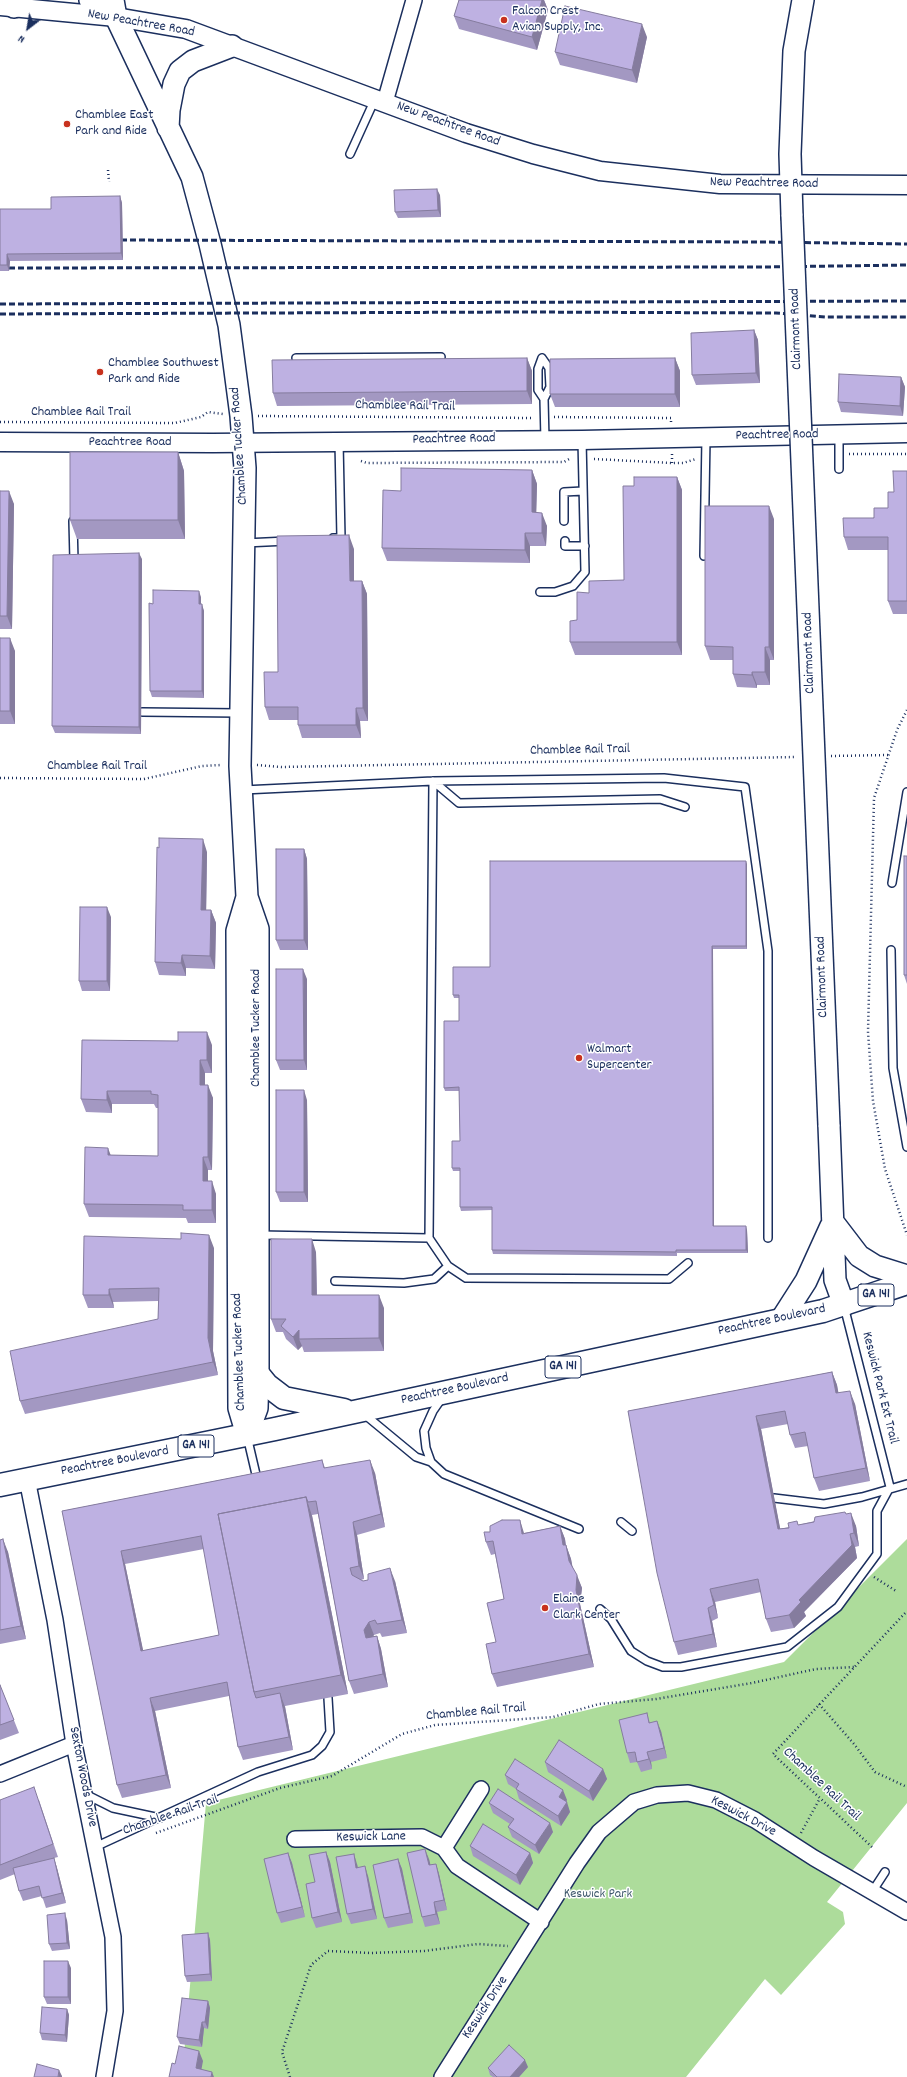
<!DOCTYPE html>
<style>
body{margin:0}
#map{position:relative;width:907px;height:2077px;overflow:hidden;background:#fff;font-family:Dekko,sans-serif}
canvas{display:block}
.north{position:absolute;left:8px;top:8px;width:40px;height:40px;-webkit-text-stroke:3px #fff;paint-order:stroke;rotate:211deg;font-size:11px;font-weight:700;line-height:16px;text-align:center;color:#1b2f5e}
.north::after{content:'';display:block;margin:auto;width:14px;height:18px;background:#1b2f5e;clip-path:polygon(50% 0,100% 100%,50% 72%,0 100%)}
</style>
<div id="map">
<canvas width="907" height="2077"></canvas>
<div class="north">N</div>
</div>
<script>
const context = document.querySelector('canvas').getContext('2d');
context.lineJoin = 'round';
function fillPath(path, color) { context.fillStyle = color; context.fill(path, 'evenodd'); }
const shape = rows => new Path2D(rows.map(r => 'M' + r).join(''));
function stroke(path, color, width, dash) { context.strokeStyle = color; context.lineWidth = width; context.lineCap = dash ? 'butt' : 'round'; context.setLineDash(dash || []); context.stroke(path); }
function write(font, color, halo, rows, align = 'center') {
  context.font = font + ' Dekko,sans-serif'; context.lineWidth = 3; context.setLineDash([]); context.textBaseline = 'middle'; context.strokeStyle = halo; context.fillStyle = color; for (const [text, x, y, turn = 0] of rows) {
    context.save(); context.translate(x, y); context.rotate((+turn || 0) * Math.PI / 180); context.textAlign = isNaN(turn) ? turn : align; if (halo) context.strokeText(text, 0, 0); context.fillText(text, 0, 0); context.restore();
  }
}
const green = shape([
 [907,1539,907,1803,827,1902,843,1912,845,1924,781,1995,765,1979,686,2077,182,2077,206,1803,784,1662]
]);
const path = shape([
 [108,170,109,182],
 [258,416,533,418],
 [554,417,671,418,671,422],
 [0,422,175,423,201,417,208,412,223,414],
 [849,454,907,454],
 [594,459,672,463,683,463,696,459],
 [361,461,367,463,564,462,571,458],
 [672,463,672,453],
 [907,710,897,730,874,798,868,1032,873,1101,885,1169,907,1235],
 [831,756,888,755],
 [257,765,281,767,796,757],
 [0,778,144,779,202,766,222,765],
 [874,1577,896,1591],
 [819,1704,854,1744,875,1772,907,1787],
 [156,1833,280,1788,332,1776,402,1734,435,1725,553,1717,599,1704,656,1699,752,1683,816,1669,854,1667],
 [801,1833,820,1798],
 [872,1847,773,1754,907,1611],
 [290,2077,282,2052,311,1965,328,1951,371,1953,424,1951,478,1944,508,1946]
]);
const service = shape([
 [350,154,375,99],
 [296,358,441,357],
 [542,358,549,368,550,387,544,399,545,440],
 [542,358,538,369,538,390,544,399],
 [839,435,839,469],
 [73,521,74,561],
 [564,521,564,492,583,491],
 [333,538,341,538,339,442],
 [565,541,565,546,585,546],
 [245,543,287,541],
 [704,556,706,438],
 [540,592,555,592,573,586,585,572,582,440],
 [142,712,239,713],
 [243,790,433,781,664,778,745,787,768,951,768,1238],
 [685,807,660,799,459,803,433,781,429,1238,448,1266,466,1278,669,1279,688,1263],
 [892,883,907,792],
 [891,950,893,1068,907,1147],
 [260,1235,429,1238],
 [335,1281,404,1283,434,1279,448,1266],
 [364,1414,416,1457,431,1462,444,1474,579,1529],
 [247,1436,258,1483],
 [431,1462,426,1448,424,1431,433,1411,442,1398],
 [774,1498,824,1504,862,1497,907,1484],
 [621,1522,632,1531],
 [600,1609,611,1619,631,1651,647,1661,663,1667,681,1667,787,1647,838,1607,877,1554,877,1511,890,1487,844,1306],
 [85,1794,113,1808,160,1818],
 [95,1847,258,1772,312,1755,322,1746,330,1732,328,1698],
 [872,1892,885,1872]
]);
const minor = shape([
 [385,102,414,0],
 [27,1479,55,1620,74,1744,113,1937,115,2011,104,2077],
 [0,1774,74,1744],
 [295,1839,422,1837,444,1848,457,1866,541,1922],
 [444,1848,481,1789],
 [442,2077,577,1863,599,1832,634,1802,657,1795,688,1793,716,1800,755,1820,814,1858,907,1912]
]);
const tertiary = shape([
 [0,6,116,17,186,29,466,133,533,154,600,171,720,184,907,185],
 [0,442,213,443,582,440,907,433]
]);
const secondary = shape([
 [90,0,116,17],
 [113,0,116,17,192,177,210,244,229,325,241,416,245,468,240,766,247,897,258,929,258,1374,257,1408,247,1435],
 [14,7,19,0],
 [168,128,169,110,174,84,180,71,193,61,232,46],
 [792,216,790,154,794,51,803,0],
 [829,1125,835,1280,844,1305],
 [833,1222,859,1256,875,1266,907,1276],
 [781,1320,806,1281,831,1226],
 [247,1435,239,1408,237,931,247,897]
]);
const trunk = shape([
 [258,1374,267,1385,284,1398,344,1410],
 [0,1485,275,1429,823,1311,907,1283]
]);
const rail = shape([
 [112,240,763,242,907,244],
 [0,268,765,267,907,265],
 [0,304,907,301],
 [0,314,524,312,776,313,826,317,907,317]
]);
const secondaryBridge = shape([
 [792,216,829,1125]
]);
const wall = shape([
 [459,0,544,0,548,10,537,50,459,29,454,16],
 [647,37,637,83,560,65,555,52],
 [440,195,441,217,398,218,395,212],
 [120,196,122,203,123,260,10,261,9,271,0,271,0,209,51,209],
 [754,330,758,340,760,383,696,385,692,375],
 [527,358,532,371,532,404,277,406,273,393],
 [675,358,680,371,680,407,555,407,550,394],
 [901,377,905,387,903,416,841,412,838,402],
 [178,452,184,471,185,539,77,539,70,520],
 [532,470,537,484,536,512,547,526,546,546,530,546,530,563,387,561,382,548,401,491],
 [907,471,907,614,893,614,888,601,888,550,848,550,844,537,888,508,894,492],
 [677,477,682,490,682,655,575,655,570,642,577,620,589,593,624,580,634,486],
 [0,491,14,504,12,629,0,629],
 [774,519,774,660,770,660,770,685,757,685,757,688,737,687,733,674,733,660,710,660,705,646],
 [354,549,354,581,362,581,367,594,368,721,360,721,361,738,302,738,298,725,298,720,269,720,265,707,278,672],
 [142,559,141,734,55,733,52,726],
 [201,597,201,604,204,611,204,698,152,697,150,691,153,604],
 [0,638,15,651,15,724,0,724],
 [304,849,307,859,308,950,280,950,276,940],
 [207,852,206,910,211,910,216,923,215,969,186,968,186,976,159,975,155,962],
 [907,856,907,984,904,975],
 [747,864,747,949,713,949,714,1226,747,1230,748,1253,677,1253,677,1256,493,1254,492,1250,492,1210,461,1211,460,1207,460,1171,453,1171,452,1168,460,1141,459,1091,445,1091,444,1088,459,1021,459,998,454,998,453,995,490,967],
 [111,917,110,991,82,991,79,981],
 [307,979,307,1070,280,1070,276,1060],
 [212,1045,212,1073,205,1073,205,1085,213,1098,212,1170,208,1170,208,1181,216,1194,216,1223,188,1223,186,1218,89,1217,84,1204,111,1155,158,1156,158,1108,156,1108,154,1104,112,1104,112,1113,86,1112,81,1099],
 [307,1100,308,1202,280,1202,276,1192],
 [214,1248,213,1351,218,1375,25,1414,20,1401,158,1319,158,1301,113,1302,114,1308,88,1308,83,1295],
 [316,1252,317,1295,384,1308,384,1351,304,1352,302,1346,298,1350,286,1339,283,1332,276,1332,271,1319],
 [832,1372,837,1385,838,1393,855,1404,870,1481,819,1491,814,1478,808,1446,795,1448,790,1435,788,1424,761,1429,780,1529,846,1514,856,1526,859,1546,855,1547,857,1558,804,1612,806,1616,794,1628,771,1632,766,1619,761,1592,715,1602,718,1618,712,1621,717,1647,678,1655,674,1642,628,1411],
 [322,1460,325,1468,375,1473,385,1527,357,1535,364,1579,361,1580,363,1581,395,1581,407,1633,382,1637,380,1633,374,1635,373,1636,377,1636,381,1649,388,1687,354,1694,349,1681,318,1514,312,1515,348,1694,285,1706,293,1750,243,1760,238,1747,229,1696,155,1711,171,1788,122,1798,117,1785,62,1511],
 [204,1549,219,1635,143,1651,125,1564],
 [560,1526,565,1539,566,1545,571,1559,572,1566,582,1588,580,1604,594,1667,497,1687,492,1674,496,1642,504,1599,495,1554,491,1555,486,1542,490,1532,524,1533],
 [0,1540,8,1552,26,1639,0,1644],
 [0,1685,19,1733,0,1740],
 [647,1713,650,1723,661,1731,667,1758,651,1762,652,1769,641,1772,637,1762,630,1763,627,1753],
 [545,1762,603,1769,607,1779,593,1801,548,1772],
 [505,1775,567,1800,566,1802,570,1812,561,1826,519,1799,516,1789,508,1784],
 [0,1800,39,1800,58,1857,54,1858,57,1868,66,1903,46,1908,42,1896,23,1901,19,1891,15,1874,0,1880],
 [489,1803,553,1832,539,1854,512,1837,508,1827,510,1824,493,1813],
 [470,1846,530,1853,533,1863,520,1885,473,1856],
 [326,1852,330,1862,342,1922,316,1928,312,1918,315,1882],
 [288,1853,292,1863,305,1917,281,1923,277,1913],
 [398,1859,402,1869,413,1923,388,1928,384,1918],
 [429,1859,430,1865,436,1864,439,1874,447,1910,437,1912,440,1924,425,1927,422,1917],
 [357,1864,358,1868,368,1876,377,1919,351,1924,347,1914],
 [67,1920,70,1949,52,1951,49,1944],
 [208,1933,210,1940,212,1981,187,1982,185,1976],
 [71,1968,71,2004,47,2004,44,1997],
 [208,2001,210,2008,208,2029,204,2028,202,2047,180,2044,177,2037],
 [67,2009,69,2015,67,2042,42,2040,40,2033],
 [528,2067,519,2077,493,2077,490,2075,488,2068]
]);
const shadedWall = shape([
 [542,0,544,0,548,10,537,50,532,37],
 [642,24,647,37,637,83,632,70],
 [437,189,440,195,441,217,438,210],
 [120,196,122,203,123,260,121,253],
 [7,254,10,261,9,271,7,265],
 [754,330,758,340,760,383,756,373],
 [527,358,532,371,532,404,527,391],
 [675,358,680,371,680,407,675,394],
 [901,377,905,387,903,416,900,406],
 [178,452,184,471,185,539,178,520],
 [532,470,537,484,536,525,532,512],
 [677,477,682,490,682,655,677,642],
 [9,491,14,504,12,629,7,616],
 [769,506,774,519,774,660,769,647],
 [542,513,547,526,546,546,542,533],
 [525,533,530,546,530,563,525,550],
 [349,535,354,549,354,594,350,581],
 [139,553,142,559,141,734,139,727],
 [362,581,367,594,368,721,363,708],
 [199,591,201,597,201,611,199,604],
 [202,604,204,611,204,698,202,691],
 [10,638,15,651,15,724,10,711],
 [765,647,770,660,770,685,765,672],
 [752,672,757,685,757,688,752,675],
 [356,708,360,721,361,738,356,725],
 [203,839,207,852,206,923,201,910],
 [304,849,307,859,308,950,304,940],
 [746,861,747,864,747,949,746,946],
 [107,907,111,917,110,991,107,981],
 [211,910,216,923,215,969,210,956],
 [712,946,713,949,714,1230,713,1226],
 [182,955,186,968,186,976,181,963],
 [303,969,307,979,307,1070,304,1060],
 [207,1032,212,1045,212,1073,207,1060],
 [200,1060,205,1073,205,1098,200,1085],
 [208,1085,213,1098,212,1170,208,1157],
 [304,1090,307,1100,308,1202,304,1192],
 [107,1091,112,1104,112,1113,107,1100],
 [108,1148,113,1161,108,1155],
 [203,1157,208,1170,208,1194,203,1181],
 [212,1181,216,1194,216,1223,212,1210],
 [746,1226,747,1230,748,1253,746,1250],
 [209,1235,214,1248,213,1351,218,1375,213,1362,208,1338],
 [312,1239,316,1252,317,1309,312,1295],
 [109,1289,113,1302,114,1308,109,1295],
 [379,1295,384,1308,384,1351,379,1338],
 [299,1330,299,1339,302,1346,298,1350,293,1337],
 [832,1372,837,1385,841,1406,836,1393],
 [850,1391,855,1404,870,1481,866,1468],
 [756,1416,761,1429,783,1543,778,1529],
 [370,1460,375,1473,385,1527,381,1514],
 [306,1497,312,1516,348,1694,341,1675],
 [851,1513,856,1526,859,1546,854,1533],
 [520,1520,524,1533,522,1534],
 [353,1522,357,1535,364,1579,359,1566],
 [560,1526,565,1539,567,1559,563,1545],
 [850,1534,855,1547,857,1558,804,1612,806,1616,794,1628,789,1615,799,1600],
 [3,1539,8,1552,26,1639,21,1626],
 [566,1545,571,1559,574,1574,569,1561],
 [121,1551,125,1564,146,1664,141,1651],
 [390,1568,395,1581,407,1633,402,1620],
 [577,1575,582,1588,580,1604,594,1667,589,1654,576,1590],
 [710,1589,715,1602,718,1618,714,1605],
 [708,1608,712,1621,717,1647,713,1634],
 [369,1622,374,1635,368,1643,364,1630],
 [377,1636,381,1649,388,1687,383,1674],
 [280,1693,285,1707,293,1750,289,1737],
 [150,1698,155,1711,171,1788,166,1775],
 [657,1721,661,1731,667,1758,664,1748],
 [647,1752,651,1762,652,1769,649,1759],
 [603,1769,607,1779,593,1801,589,1791],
 [563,1790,567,1800,562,1807,559,1797],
 [567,1802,570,1812,561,1826,558,1816],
 [550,1823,553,1832,539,1854,535,1845],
 [425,1849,429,1859,433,1875,429,1865],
 [326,1852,330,1862,342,1922,338,1912],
 [288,1853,292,1863,305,1917,302,1907],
 [530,1853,533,1863,520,1885,516,1875],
 [354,1854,357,1864,360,1878,356,1868],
 [54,1858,57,1868,66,1903,62,1893],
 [398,1859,402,1869,413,1923,410,1913],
 [436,1864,439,1874,447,1910,444,1900],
 [365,1866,368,1876,377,1919,373,1909],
 [434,1902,437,1912,440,1924,436,1914],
 [65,1913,67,1920,70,1949,67,1943],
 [208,1933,210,1940,212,1981,210,1974],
 [68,1961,71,1968,71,2004,68,1997],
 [208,2001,210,2008,208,2029,205,2022],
 [67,2009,69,2015,67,2042,65,2035],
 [202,2022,204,2028,202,2047,199,2040],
 [199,2051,203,2061,200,2077,196,2068],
 [525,2060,528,2067,519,2077,510,2077],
 [59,2070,62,2076,62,2077,58,2077],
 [212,2072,214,2077,211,2077]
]);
const building = shape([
 [459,0,542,0,532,37,454,16,459,0],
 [565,6,642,24,632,70,555,52,565,6],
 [437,189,438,210,395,212,394,190,437,189],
 [120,196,121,253,7,254,7,265,0,265,0,209,51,209,51,197,120,196],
 [754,330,756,373,692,375,691,333,754,330],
 [527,358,527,391,273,393,272,360,527,358],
 [675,358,675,394,550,394,550,359,675,358],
 [839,374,901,377,900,406,838,402,839,374],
 [70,452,178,452,178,520,70,520,70,452],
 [401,468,532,470,532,512,542,513,542,533,525,533,525,550,382,548,383,490,401,491,401,468],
 [893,471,907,471,907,601,888,601,888,537,844,537,843,518,874,518,874,508,888,508,888,492,894,492,893,471],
 [634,477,677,477,677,642,570,642,570,621,577,620,577,592,589,593,589,581,624,580,623,486,634,486,634,477],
 [0,491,9,491,7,616,0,616,0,491],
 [705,506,769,506,769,647,765,647,765,672,752,672,752,675,733,674,733,647,705,646,705,506],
 [349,535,350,581,362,581,363,708,356,708,356,725,298,725,298,707,265,707,264,672,278,672,277,536,349,535],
 [139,553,139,727,52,726,53,555,139,553],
 [153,590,199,591,199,604,202,604,202,691,150,691,149,603,153,604,153,590],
 [0,638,10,638,10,711,0,711,0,638],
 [159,838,203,839,201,910,211,910,210,956,182,955,181,963,155,962,157,847,159,848,159,838],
 [276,849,304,849,304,940,276,940,276,849],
 [904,856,907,856,907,975,904,975,904,856],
 [490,861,746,861,746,946,712,946,713,1226,746,1226,746,1250,676,1250,676,1252,492,1250,492,1207,460,1207,460,1168,452,1168,452,1141,460,1141,459,1087,444,1088,444,1021,459,1021,459,995,453,995,453,967,490,967,490,861],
 [80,907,107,907,107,981,79,981,80,907],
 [276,969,303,969,304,1060,276,1060,276,969],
 [178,1032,207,1032,207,1060,200,1060,200,1085,208,1085,208,1157,203,1157,203,1181,212,1181,212,1210,183,1210,183,1205,84,1204,85,1147,108,1148,108,1155,158,1156,158,1095,151,1094,151,1091,107,1091,107,1100,81,1099,82,1040,178,1041,178,1032],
 [276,1090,304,1090,304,1192,276,1192,276,1090],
 [181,1233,209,1235,208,1338,213,1362,20,1401,10,1351,158,1319,159,1288,109,1289,109,1295,83,1295,84,1236,181,1239,181,1233],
 [271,1239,312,1239,312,1295,379,1295,379,1338,299,1339,299,1330,293,1337,281,1326,286,1319,271,1319,271,1239],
 [832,1372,836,1393,850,1391,866,1468,814,1478,805,1432,790,1435,785,1411,756,1416,778,1529,789,1528,788,1523,797,1521,798,1525,814,1522,815,1517,845,1512,846,1514,851,1513,854,1533,850,1534,852,1545,799,1600,801,1602,789,1615,766,1619,758,1579,710,1589,714,1605,708,1608,713,1634,674,1642,657,1573,628,1411,832,1372],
 [322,1460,324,1468,370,1460,381,1514,353,1522,359,1566,350,1568,352,1575,363,1581,368,1580,368,1574,390,1568,402,1620,377,1624,375,1620,369,1622,364,1630,366,1638,377,1636,383,1674,349,1681,316,1501,308,1502,306,1497,218,1514,254,1692,256,1698,280,1693,289,1737,238,1747,227,1682,150,1698,166,1775,117,1785,62,1511,322,1460],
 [201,1536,219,1635,141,1651,121,1551,201,1536],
 [306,1497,341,1675,254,1692,218,1514,306,1497],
 [502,1520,520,1520,522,1534,560,1526,563,1545,566,1545,569,1561,577,1575,576,1590,589,1654,492,1674,486,1644,496,1642,487,1603,504,1599,493,1541,486,1542,484,1532,490,1532,490,1526,502,1520],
 [3,1539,21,1626,0,1630,0,1540,3,1539],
 [0,1685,14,1720,0,1725,0,1685],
 [647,1713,649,1723,657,1721,664,1748,647,1752,649,1759,637,1762,635,1752,627,1753,619,1720,647,1713],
 [559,1740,603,1769,589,1791,545,1762,559,1740],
 [515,1759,563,1790,559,1797,567,1802,558,1816,516,1789,519,1784,505,1775,515,1759],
 [34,1787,53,1844,0,1865,0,1800,34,1787],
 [498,1789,550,1823,535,1845,508,1827,514,1819,489,1803,498,1789],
 [483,1824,530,1853,516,1875,470,1846,483,1824],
 [425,1849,429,1865,436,1864,444,1900,434,1902,436,1914,422,1917,407,1853,425,1849],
 [326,1852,338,1912,312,1918,306,1884,315,1882,309,1855,326,1852],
 [288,1853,302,1907,277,1913,264,1859,288,1853],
 [354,1854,356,1868,365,1866,373,1909,347,1914,336,1857,354,1854],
 [54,1858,62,1893,42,1898,39,1886,19,1891,13,1868,54,1858],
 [398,1859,410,1913,384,1918,373,1865,398,1859],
 [65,1913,67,1943,49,1944,47,1915,65,1913],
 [208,1933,210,1974,185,1976,182,1935,208,1933],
 [44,1961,68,1961,68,1997,44,1997,44,1961],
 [182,1998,208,2001,205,2022,202,2022,199,2040,177,2037,182,1998],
 [42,2007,67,2009,65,2035,40,2033,42,2007],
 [509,2045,525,2060,510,2077,497,2077,488,2068,509,2045],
 [179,2046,199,2051,196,2068,212,2072,211,2077,169,2077,172,2063,175,2064,179,2046],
 [37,2064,59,2070,58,2077,34,2077,37,2064]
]);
const markers = [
 [504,20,4,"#c8321e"],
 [67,124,4,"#c8321e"],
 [100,372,4,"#c8321e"],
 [579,1058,4,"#c8321e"],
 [545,1608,4,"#c8321e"]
];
const shields = [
 [876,1295,36],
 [563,1367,36],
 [196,1446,36]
];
const shieldNames = [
 ["GA 141",876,1295],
 ["GA 141",563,1367],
 ["GA 141",196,1446]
];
const poiNames = [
 ["Falcon Crest",512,12],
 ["Avian Supply, Inc.",512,28],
 ["Chamblee East",75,116],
 ["Park and Ride",75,132],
 ["Chamblee Southwest",108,364],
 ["Park and Ride",108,380],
 ["Walmart",587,1050],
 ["Supercenter",587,1066],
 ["Elaine",553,1600],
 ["Clark Center",553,1616]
];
const streetNames = [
 ["New Peachtree Road",141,24,10],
 ["New Peachtree Road",448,125,20],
 ["New Peachtree Road",764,184,1],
 ["Clairmont Road",797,329,-92],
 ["Chamblee Rail Trail",405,407,1],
 ["Chamblee Rail Trail",81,413],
 ["Peachtree Road",777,436,-1],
 ["Peachtree Road",454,440,-1],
 ["Peachtree Road",130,443],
 ["Chamblee Tucker Road",240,446,-94],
 ["Clairmont Road",810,653,-92],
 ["Chamblee Rail Trail",580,751,-1],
 ["Chamblee Rail Trail",97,767],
 ["Clairmont Road",823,977,-92],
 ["Chamblee Tucker Road",257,1028,-90],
 ["Peachtree Boulevard",772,1321,-12],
 ["Chamblee Tucker Road",240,1352,-92],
 ["Keswick Park Ext Trail",879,1388,76],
 ["Peachtree Boulevard",455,1390,-12],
 ["Peachtree Boulevard",115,1462,-11],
 ["Chamblee Rail Trail",476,1713,-5],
 ["Sexton Woods Drive",82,1777,79],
 ["Chamblee Rail Trail",821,1785,43],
 ["Chamblee Rail Trail",171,1816,-19],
 ["Keswick Drive",743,1817,28],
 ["Keswick Lane",371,1838,-1],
 ["Keswick Drive",486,2008,-57]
];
const parkNames = [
 ["Keswick Park",598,1895]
];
fillPath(green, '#addc9b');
stroke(service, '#1b2f5e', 10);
stroke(minor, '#1b2f5e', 18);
stroke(tertiary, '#1b2f5e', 21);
stroke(secondary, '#1b2f5e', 24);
stroke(trunk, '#1b2f5e', 25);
stroke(path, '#1b2f5e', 2.5, [1, 3]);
stroke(service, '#fff', 7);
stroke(minor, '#fff', 15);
stroke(tertiary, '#fff', 18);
stroke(secondary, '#fff', 21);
stroke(trunk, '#fff', 22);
stroke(rail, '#1b2f5e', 3, [6, 3]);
stroke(secondaryBridge, '#1b2f5e', 24, []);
stroke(secondaryBridge, '#fff', 21);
fillPath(wall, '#a398c2');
fillPath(shadedWall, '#857c9e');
fillPath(building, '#beb1e2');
stroke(building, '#857c9e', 1);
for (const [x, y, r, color] of markers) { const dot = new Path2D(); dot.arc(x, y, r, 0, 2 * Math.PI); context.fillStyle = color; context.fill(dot); stroke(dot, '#fff', 1.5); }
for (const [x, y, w] of shields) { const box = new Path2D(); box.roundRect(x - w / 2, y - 11, w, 22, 3); context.fillStyle = '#fff'; context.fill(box); stroke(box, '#1b2f5e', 1); }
write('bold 13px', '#1b2f5e', null, shieldNames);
write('14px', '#1b2f5e', '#fff', poiNames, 'left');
write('14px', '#1b2f5e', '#fff', streetNames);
write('14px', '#405a6d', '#fff', parkNames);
</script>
